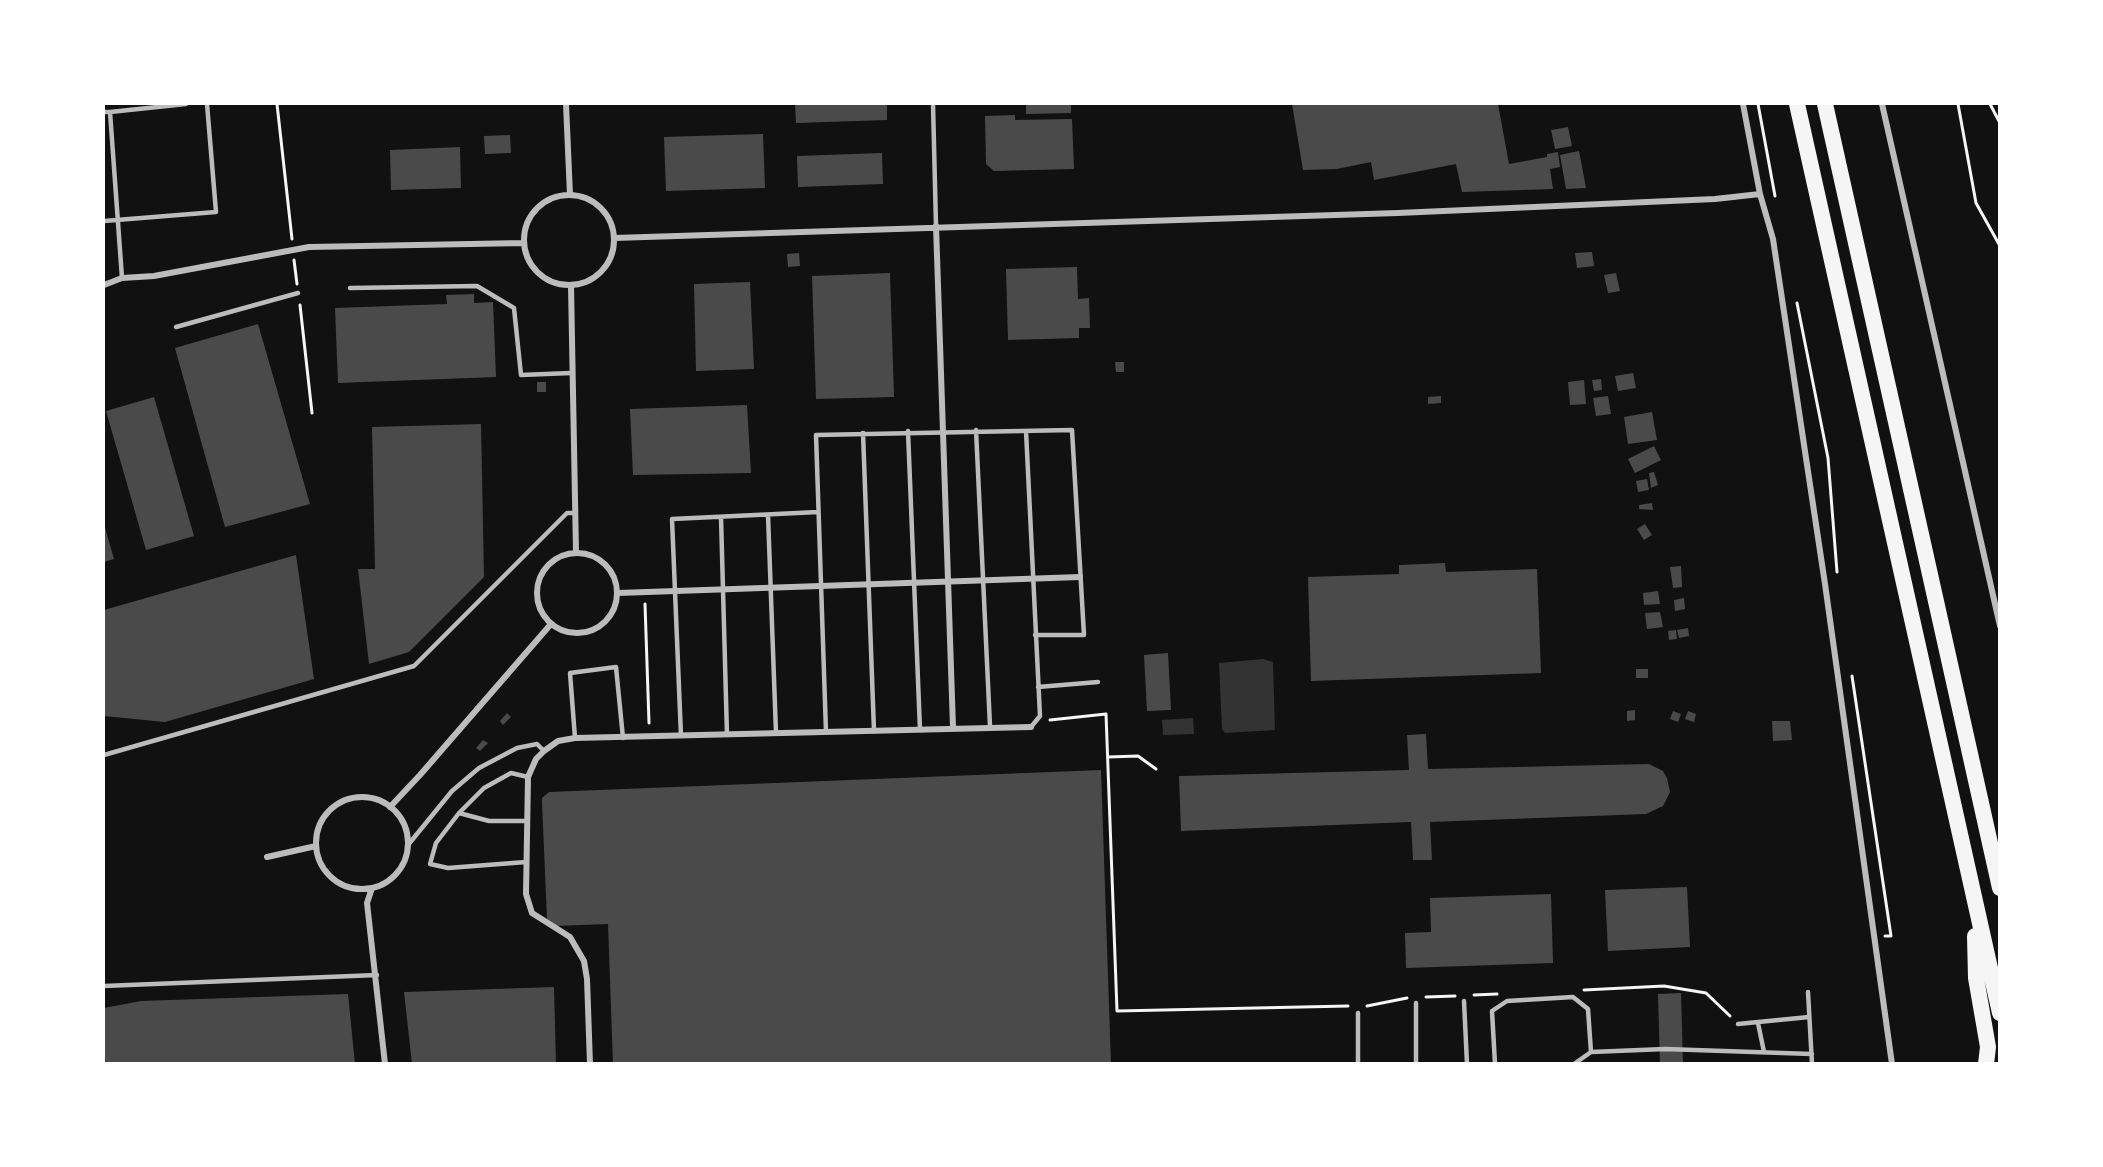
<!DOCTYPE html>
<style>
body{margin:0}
#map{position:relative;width:2103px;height:1167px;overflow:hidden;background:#111;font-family:"Fira Sans Condensed",sans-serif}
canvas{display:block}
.frame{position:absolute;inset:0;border:105px solid #fff;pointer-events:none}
</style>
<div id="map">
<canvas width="2103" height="1167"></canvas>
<div class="frame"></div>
</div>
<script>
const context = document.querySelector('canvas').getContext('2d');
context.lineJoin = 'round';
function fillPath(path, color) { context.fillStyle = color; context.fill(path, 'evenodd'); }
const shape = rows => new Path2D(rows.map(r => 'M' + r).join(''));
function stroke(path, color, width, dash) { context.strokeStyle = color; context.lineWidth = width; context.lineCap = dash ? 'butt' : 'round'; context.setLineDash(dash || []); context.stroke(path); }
const water = shape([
 [1263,659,1273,662,1275,730,1225,733,1222,729,1219,663],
 [1193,718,1194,734,1163,735,1162,720]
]);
const building = shape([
 [795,104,887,104,887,120,796,123],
 [1026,104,1071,104,1071,113,1026,114],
 [1292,104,1498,104,1509,164,1547,157,1547,154,1558,152,1560,167,1550,169,1553,189,1462,192,1456,164,1374,180,1371,162,1337,169,1303,170],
 [1015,115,1015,120,1072,119,1074,169,994,171,986,164,985,116],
 [1568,127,1572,146,1555,149,1551,130],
 [763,134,765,188,666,191,664,137],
 [510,135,511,153,485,154,484,136],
 [460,147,461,188,391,190,390,150],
 [1579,151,1586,188,1566,189,1560,155],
 [882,153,883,184,798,187,797,156],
 [1592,252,1594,266,1577,268,1575,253],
 [799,253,800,266,788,267,787,254],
 [1077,267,1078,299,1089,298,1090,328,1079,328,1079,338,1008,340,1006,269],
 [890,273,894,397,816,399,812,276],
 [1616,273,1620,291,1608,293,1604,275],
 [750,282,754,369,696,371,694,284],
 [474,294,474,303,493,302,496,377,338,383,335,308,447,304,446,295],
 [258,324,310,504,225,527,175,348],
 [1115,362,1124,362,1124,372,1116,372],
 [1633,373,1636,388,1618,391,1615,376],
 [1601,379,1602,390,1594,391,1592,380],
 [1584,380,1586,404,1570,405,1568,382],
 [537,382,546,382,546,392,537,392],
 [1441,396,1441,403,1428,404,1428,397],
 [1608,396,1611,414,1596,416,1593,398],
 [154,397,194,536,146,550,106,411],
 [747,405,751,473,633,475,630,409],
 [1652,412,1657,440,1628,444,1624,417],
 [481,424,484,577,409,652,369,664,358,569,375,569,372,427],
 [1654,446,1661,460,1635,473,1628,459],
 [1654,472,1658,485,1651,488,1649,473],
 [1647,479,1649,490,1638,492,1636,481],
 [1652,503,1653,510,1639,509,1639,505],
 [104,524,114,559,104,562],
 [1645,524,1652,535,1644,540,1637,529],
 [296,555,314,679,165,722,104,716,104,610],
 [1445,563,1446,572,1537,569,1541,673,1311,681,1308,577,1399,574,1399,565],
 [1681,566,1682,587,1673,588,1670,567],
 [1658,591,1660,604,1644,605,1643,593],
 [1684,598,1685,609,1675,611,1674,600],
 [1660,612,1663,627,1647,629,1645,613],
 [1688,628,1689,636,1679,638,1677,630],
 [1676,630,1677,639,1669,640,1668,631],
 [1168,653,1171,710,1147,711,1144,655],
 [1636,669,1648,669,1648,678,1636,678],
 [1635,710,1635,720,1627,721,1627,711],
 [1673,711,1681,714,1678,722,1670,719],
 [1688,711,1696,714,1694,722,1685,719],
 [507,713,511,717,503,725,500,721],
 [1772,721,1790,721,1792,740,1773,741],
 [1426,734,1428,769,1649,764,1663,771,1667,778,1670,792,1663,806,1646,814,1430,822,1432,860,1413,860,1411,822,1181,831,1179,776,1409,770,1407,735],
 [483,740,488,743,480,751,476,748],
 [1101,770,1111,1064,613,1064,608,924,554,926,547,919,542,803,542,798,549,792],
 [1687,887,1690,947,1608,951,1605,890],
 [1551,894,1553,963,1406,968,1405,933,1431,932,1430,898],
 [554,987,556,1064,412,1064,404,992],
 [1681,993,1683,1064,1660,1064,1658,994],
 [348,994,355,1064,104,1064,104,1008,141,1001]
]);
const path = shape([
 [277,104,292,239],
 [1758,104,1775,196],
 [1958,104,1976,203,2000,246],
 [1990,104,2000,123],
 [294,260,297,284],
 [1797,303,1828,458,1837,572],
 [300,305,312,413],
 [645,604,649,723],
 [1852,676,1891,936,1885,936],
 [1050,720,1106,714,1117,1011,1348,1006],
 [1108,757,1138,756,1156,769],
 [1584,990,1664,986,1706,993,1730,1016],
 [1474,995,1497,994],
 [1426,997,1455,996],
 [1367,1006,1407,998]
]);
const service = shape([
 [933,104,936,226],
 [104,112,110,112,122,278],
 [110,112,186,104],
 [104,221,216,212,207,104],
 [350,288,477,286,514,308,521,375,571,373],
 [176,327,298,293],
 [976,430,990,726],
 [908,431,920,730],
 [1026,431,1040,716,1031,727],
 [863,433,874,731],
 [768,515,776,733],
 [721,517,727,735],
 [1038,687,1098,682],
 [826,732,816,435,1072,430,1084,635,1035,635],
 [681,736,672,519,818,512],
 [575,738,570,673,616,667,623,738],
 [104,755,414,666,567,513,576,513],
 [459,813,489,821,526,821],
 [408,845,452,791,479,768,517,748,537,744,544,751],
 [526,862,448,868,430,864,436,843,459,813,484,788,511,773,528,777],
 [104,986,377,975],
 [1808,992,1812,1064],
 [1464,1001,1467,1064],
 [1416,1003,1416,1064],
 [1358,1013,1358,1064],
 [1758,1023,1764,1052],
 [1738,1024,1809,1017],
 [1591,1052,1665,1049,1812,1054],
 [1495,1064,1492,1011,1507,1001,1573,997,1588,1009,1591,1052,1574,1064]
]);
const minor = shape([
 [566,104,570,195],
 [1743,104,1760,194,1773,239,1825,584,1892,1064],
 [1882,104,2000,626],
 '524 240a45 45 0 1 1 90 0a45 45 0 1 1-90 0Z',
 [936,226,953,727],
 [614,238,1398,213,1715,199,1760,194],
 [104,285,122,278,154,276,309,247,524,243],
 [571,286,576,552],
 '537 593a40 40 0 1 1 80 0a40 40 0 1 1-80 0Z',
 [618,593,1080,577],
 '316 843a46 46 0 1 1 92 0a46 46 0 1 1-92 0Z',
 [390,807,420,775,551,624],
 [267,857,316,846],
 [372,888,367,903,385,1064],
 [590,1064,587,979,584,961,570,937,532,913,526,894,528,777,536,759,544,751,558,741,575,738,1031,727]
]);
const trunk = shape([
 [1797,104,2000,1013],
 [1825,104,2000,888],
 [1975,936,1976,978,1988,1047,1986,1064]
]);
fillPath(water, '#333');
fillPath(building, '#4a4a4a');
stroke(path, '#f5f5f5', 3);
stroke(service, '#bcbcbc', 4.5);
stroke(minor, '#bcbcbc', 6);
stroke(trunk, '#f5f5f5', 16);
</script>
